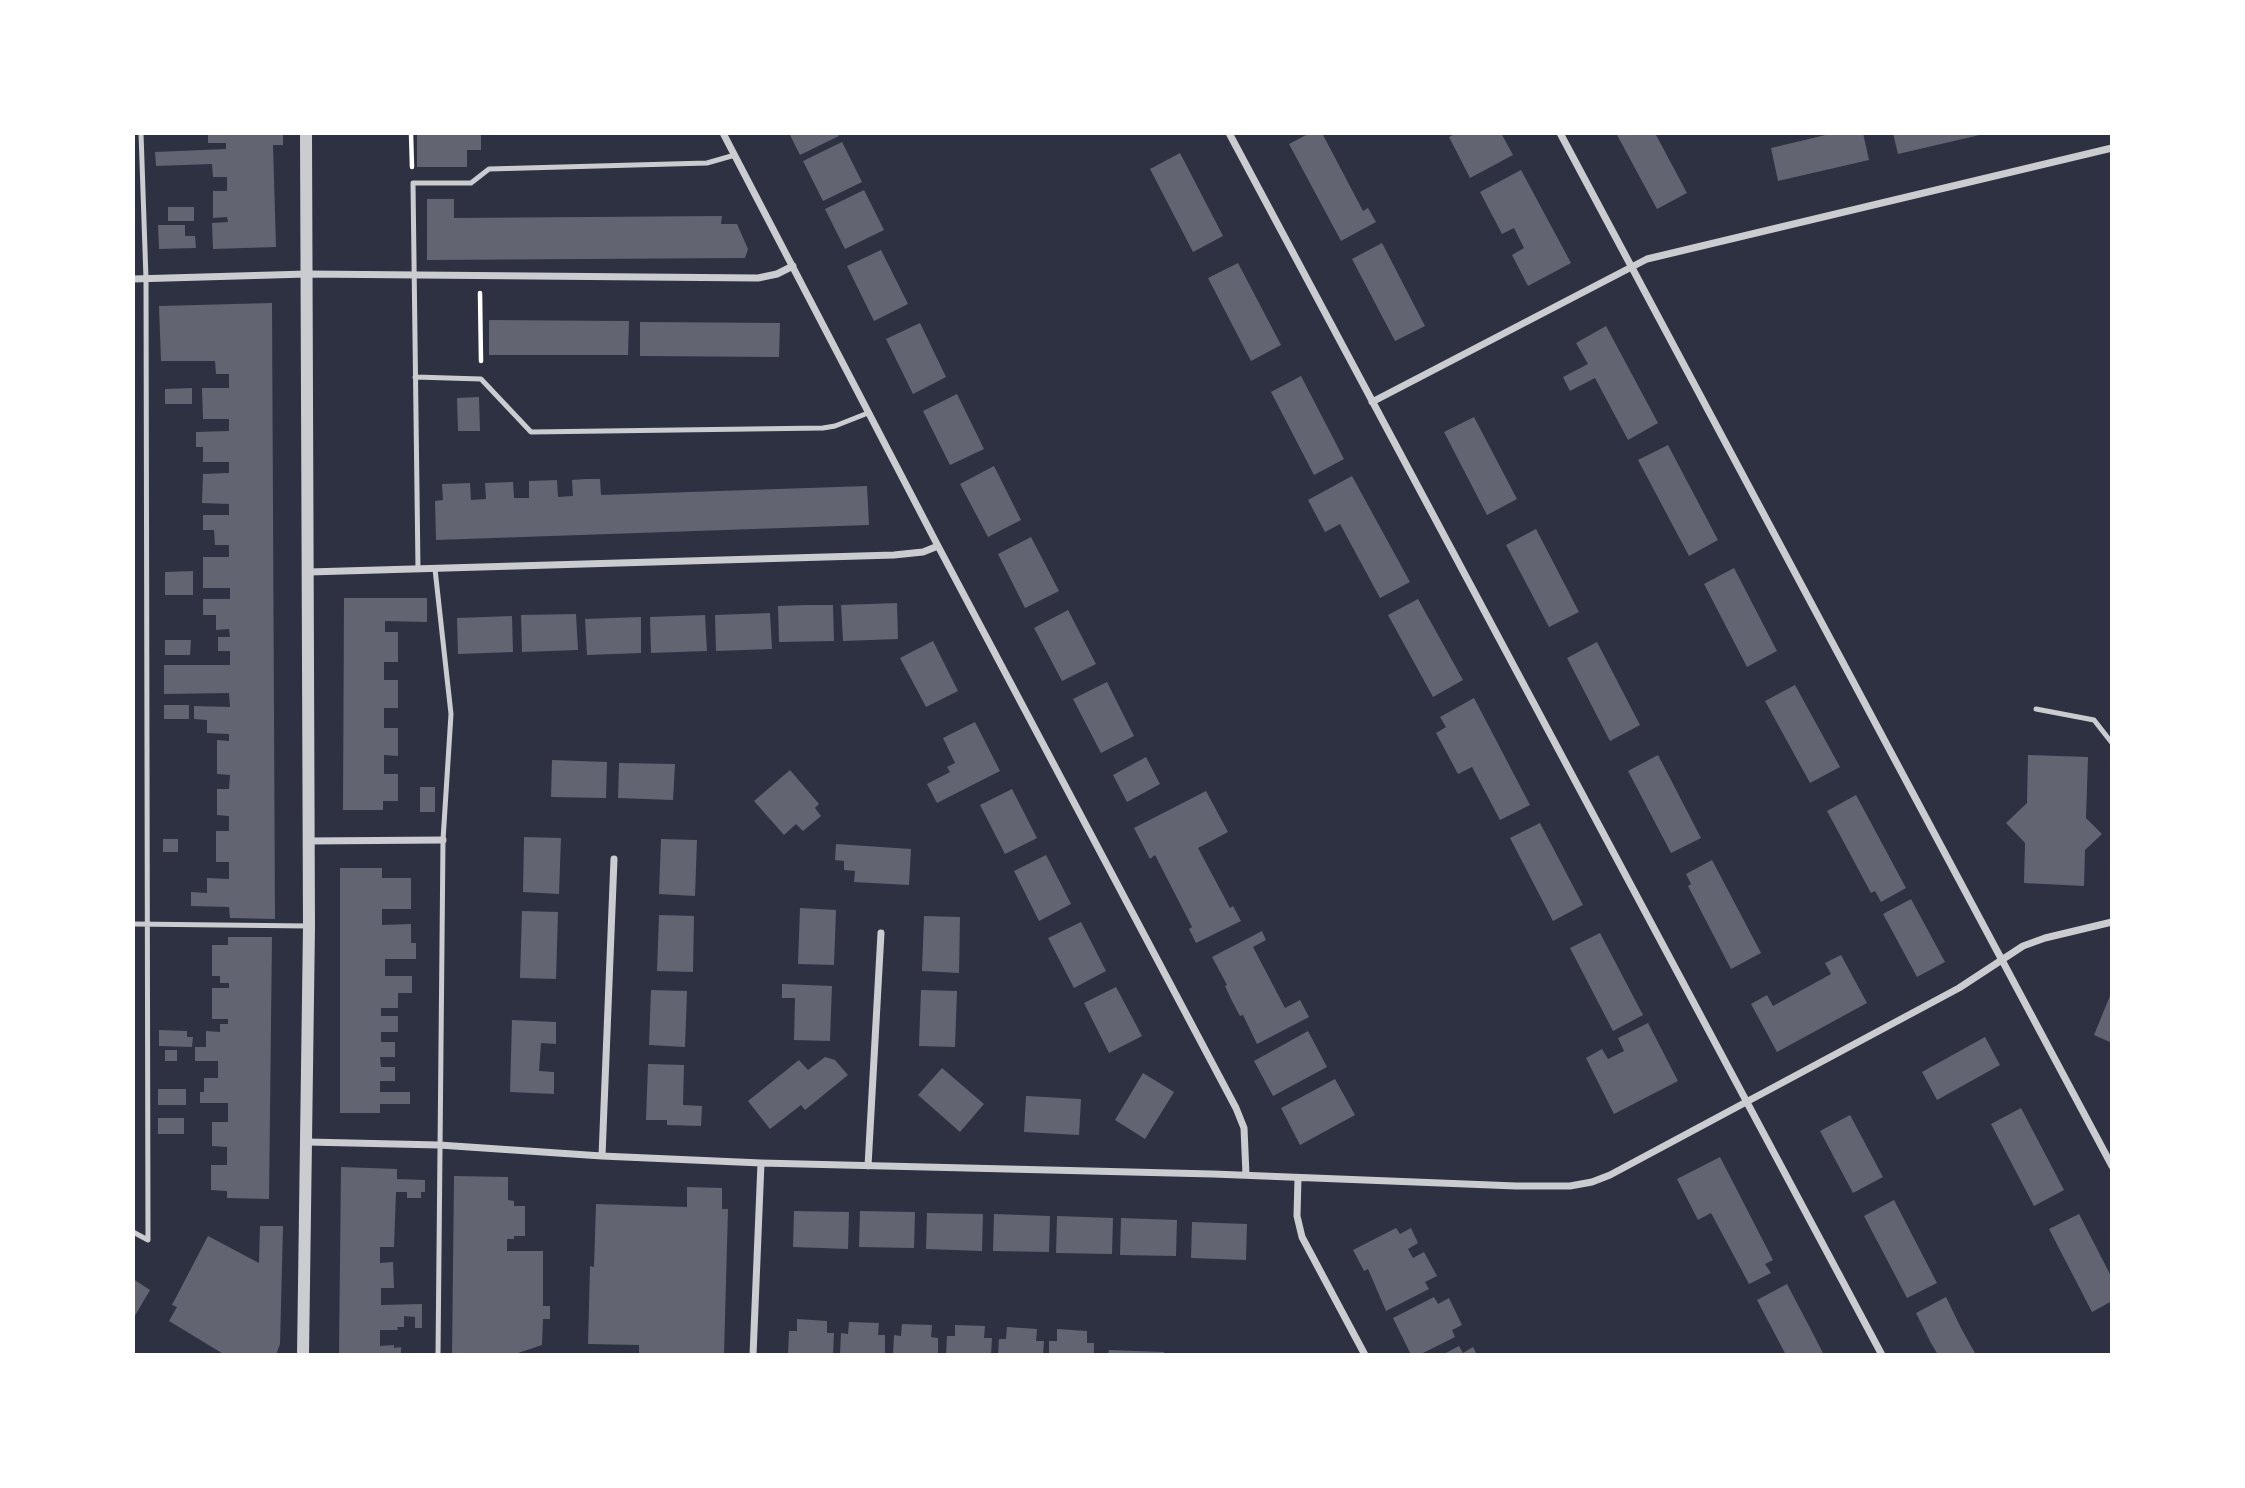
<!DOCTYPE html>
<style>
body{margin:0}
#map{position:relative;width:2245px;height:1488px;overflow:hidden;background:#2d3142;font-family:"Noto Serif",serif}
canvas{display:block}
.frame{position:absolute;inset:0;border:135px solid #fff;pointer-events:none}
</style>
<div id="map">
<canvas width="2245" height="1488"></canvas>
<div class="frame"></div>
</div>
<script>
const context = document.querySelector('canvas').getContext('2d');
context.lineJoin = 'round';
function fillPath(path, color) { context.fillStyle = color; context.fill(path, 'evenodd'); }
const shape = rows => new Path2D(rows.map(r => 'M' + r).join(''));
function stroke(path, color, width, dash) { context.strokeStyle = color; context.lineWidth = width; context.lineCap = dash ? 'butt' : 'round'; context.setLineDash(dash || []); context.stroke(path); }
const building = shape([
 [208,133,283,133,283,145,273,145,276,247,213,249,212,223,228,222,227,217,213,218,213,191,227,191,227,177,213,177,212,164,156,166,155,152,226,149,226,143,208,143],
 [417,133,481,133,481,150,467,150,467,167,417,167],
 [789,133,837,133,839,136,800,155],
 [1310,133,1322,133,1363,211,1368,208,1376,222,1341,241,1289,144],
 [1457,133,1501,133,1513,155,1470,178,1449,137],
 [1616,133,1655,133,1687,193,1657,209],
 [1834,133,1863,133,1869,160,1778,181,1771,148],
 [1893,133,1984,133,1984,134,1898,154],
 [842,142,862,182,823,201,803,161],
 [1180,153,1223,236,1193,252,1150,169],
 [1521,170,1571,263,1528,286,1512,255,1524,248,1514,228,1502,234,1480,192],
 [864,190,884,230,845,249,825,209],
 [427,199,454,199,454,218,722,216,721,224,737,224,748,249,745,258,427,260],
 [168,207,194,207,194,221,168,221],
 [158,225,185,225,185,236,195,236,196,248,159,249],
 [1382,243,1425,326,1395,341,1352,259],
 [881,250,908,304,874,321,847,266],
 [1238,263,1281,345,1251,361,1208,278],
 [272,303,275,919,230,918,229,907,191,906,191,892,207,893,207,878,229,879,229,862,216,862,216,831,229,831,229,816,217,815,217,789,229,789,230,775,217,774,217,740,229,741,229,734,207,733,207,720,194,719,194,706,230,707,229,693,164,694,164,665,230,665,230,651,218,651,218,637,230,637,229,629,216,630,216,615,203,615,203,599,230,599,230,588,203,588,203,557,229,557,229,545,215,545,214,530,203,530,203,515,229,515,229,504,202,503,203,474,229,473,229,462,203,462,203,447,196,447,196,432,229,431,229,419,203,419,202,388,229,388,229,374,216,374,215,361,161,361,159,306],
 [489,320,629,321,628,355,489,355],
 [640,322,780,323,779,357,640,356],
 [920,323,946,377,913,394,886,339],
 [1606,326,1658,423,1628,440,1595,378,1570,391,1563,377,1588,364,1576,343],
 [1301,376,1344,459,1314,475,1271,392],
 [192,388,192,404,165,404,165,389],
 [957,394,984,449,950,465,923,411],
 [479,397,480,431,458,431,457,398],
 [1474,417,1517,499,1487,515,1444,432],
 [1668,445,1718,540,1689,556,1638,460],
 [994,466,1021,520,988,537,960,484],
 [1352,476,1410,582,1380,598,1340,524,1325,532,1308,500],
 [586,479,600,479,601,495,867,486,869,525,436,540,435,501,443,500,442,484,470,483,471,500,486,499,485,483,513,482,514,498,529,498,529,481,557,480,558,497,573,496,572,480],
 [1536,529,1579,612,1549,627,1506,545],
 [1031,537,1059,591,1025,608,998,554],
 [1734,568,1777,651,1747,667,1704,584],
 [193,571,193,595,165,595,165,572],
 [344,598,427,598,427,622,385,621,385,632,398,632,398,662,384,662,384,680,398,680,398,708,384,708,384,728,398,728,398,756,384,755,384,774,398,774,398,801,383,801,383,810,343,810],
 [1418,599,1463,680,1433,697,1388,615],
 [897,603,898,639,843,641,841,605],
 [806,605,833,605,834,641,779,642,778,606],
 [1068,610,1096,664,1062,681,1034,628],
 [770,613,772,649,716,651,715,615],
 [576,614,578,650,522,652,521,615],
 [705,615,707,651,651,653,650,617],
 [512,616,513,652,458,654,457,618],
 [641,617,641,653,587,655,585,619],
 [165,640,191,640,190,655,165,655],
 [933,641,958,691,926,707,900,658],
 [1597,642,1640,725,1610,741,1567,658],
 [1107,682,1134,736,1101,753,1073,699],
 [1795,685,1840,767,1810,783,1765,701],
 [1474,698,1530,805,1500,820,1472,767,1458,774,1436,733,1446,727,1440,717],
 [164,705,189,705,189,719,164,719],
 [975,722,1000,771,937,803,927,784,950,772,947,767,955,763,943,738],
 [1658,755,1701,838,1671,853,1628,771],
 [2028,755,2088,757,2086,818,2102,834,2085,850,2084,886,2024,883,2025,843,2006,823,2027,803],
 [1146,757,1160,784,1127,802,1113,775],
 [552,760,607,762,606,798,551,797],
 [619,763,675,764,673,800,618,798],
 [790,770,819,804,815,808,821,816,803,831,796,824,784,835,754,801],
 [420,787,435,787,435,812,420,812],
 [1012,789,1037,838,1005,854,980,805],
 [1206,791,1228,832,1198,848,1230,908,1233,906,1241,921,1196,943,1189,929,1192,927,1155,855,1150,859,1134,828],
 [1856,795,1906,888,1881,902,1875,891,1871,893,1827,811],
 [1540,823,1583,905,1553,921,1510,838],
 [524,837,561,838,559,894,523,892],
 [163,839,178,839,178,852,163,852],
 [661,839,697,840,695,896,659,894],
 [836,844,911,849,909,885,854,882,855,871,844,870,844,861,835,860],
 [1046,855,1071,904,1039,921,1014,871],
 [1712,860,1761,953,1731,969,1688,886,1691,884,1686,874],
 [340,868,382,868,382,878,411,878,411,909,382,909,382,925,411,924,411,943,416,943,416,959,385,959,385,976,412,976,412,993,398,993,398,1008,381,1008,381,1016,398,1016,398,1032,381,1032,381,1042,395,1042,395,1057,380,1057,381,1067,395,1067,395,1081,380,1081,380,1092,410,1092,410,1104,380,1104,380,1113,340,1113],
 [1911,899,1945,962,1917,977,1883,914],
 [800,908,836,910,834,965,798,964],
 [522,911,558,912,556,979,520,978],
 [659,915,694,916,693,972,657,971],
 [924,916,960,917,959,973,922,971],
 [1081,922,1106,971,1074,988,1048,938],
 [1262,931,1266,940,1253,947,1285,1008,1300,1000,1309,1017,1257,1044,1243,1015,1240,1016,1232,1001,1225,986,1227,985,1212,957],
 [1600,933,1643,1015,1613,1031,1570,948],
 [228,937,272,937,269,1199,227,1198,227,1191,211,1190,211,1165,227,1165,227,1147,212,1146,212,1122,228,1122,228,1103,200,1103,200,1092,204,1092,204,1078,218,1078,218,1061,195,1061,195,1047,206,1047,206,1031,220,1032,220,1024,228,1024,228,1019,212,1019,212,988,229,988,229,983,220,983,220,976,212,976,212,945,228,945],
 [1841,955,1867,1003,1777,1052,1751,1004,1767,995,1773,1006,1831,974,1825,963],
 [782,984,832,986,830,1041,794,1040,795,998,782,998],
 [1116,987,1142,1036,1109,1053,1084,1003],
 [651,990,687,991,685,1047,649,1045],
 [921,990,957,991,955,1047,919,1046],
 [2112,991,2112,1043,2094,1035],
 [512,1020,556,1022,556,1044,541,1043,539,1071,554,1072,554,1094,510,1092],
 [1648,1023,1678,1081,1614,1114,1586,1058,1602,1049,1608,1059,1624,1051,1618,1038],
 [159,1030,187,1031,187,1037,193,1037,192,1047,159,1046],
 [1308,1031,1327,1067,1273,1096,1254,1061],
 [1985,1037,2000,1065,1937,1100,1922,1072],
 [165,1050,177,1050,177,1061,165,1061],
 [825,1057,835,1060,848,1075,805,1110,801,1105,770,1129,748,1101,799,1060,808,1070],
 [648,1064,684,1065,683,1105,702,1106,701,1126,667,1125,667,1120,646,1120],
 [942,1068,984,1104,960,1132,918,1095],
 [1143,1073,1174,1092,1145,1139,1115,1120],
 [1335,1079,1355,1115,1300,1145,1281,1108],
 [158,1089,186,1089,186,1105,158,1105],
 [1026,1096,1081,1099,1079,1135,1024,1132],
 [2021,1108,2064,1190,2034,1206,1991,1124],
 [1850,1115,1883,1177,1853,1193,1820,1131],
 [158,1118,184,1118,184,1134,158,1134],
 [1720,1157,1773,1260,1765,1264,1771,1273,1749,1284,1711,1213,1698,1220,1677,1179],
 [341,1167,397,1169,397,1179,425,1180,425,1192,421,1192,421,1198,407,1198,407,1192,396,1192,394,1247,380,1247,380,1263,393,1262,394,1288,381,1288,381,1305,422,1304,422,1328,415,1328,415,1317,404,1316,404,1327,397,1327,398,1330,380,1330,380,1346,394,1345,394,1348,401,1347,401,1355,339,1355],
 [454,1176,508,1177,508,1200,514,1201,514,1206,525,1206,525,1236,514,1236,514,1239,507,1239,507,1251,543,1251,543,1306,550,1306,550,1319,543,1319,542,1345,512,1355,452,1355],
 [687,1187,722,1188,722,1209,728,1209,724,1355,639,1355,639,1345,588,1344,590,1266,594,1267,596,1204,687,1207],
 [1894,1200,1937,1283,1907,1298,1864,1216],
 [794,1211,849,1212,848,1249,793,1247],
 [860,1211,915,1212,914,1248,859,1247],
 [927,1213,983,1214,982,1251,926,1249],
 [994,1214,1050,1216,1049,1252,993,1251],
 [2079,1214,2112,1278,2112,1301,2092,1312,2049,1229],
 [1057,1216,1113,1218,1112,1254,1056,1253],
 [1121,1218,1177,1220,1176,1256,1120,1255],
 [1192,1222,1247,1224,1246,1260,1191,1258],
 [260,1226,283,1226,280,1344,276,1355,225,1355,169,1321,177,1307,172,1305,208,1236,259,1263],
 [1396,1228,1400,1234,1411,1228,1418,1243,1408,1249,1413,1258,1424,1252,1437,1276,1425,1282,1429,1289,1386,1311,1368,1269,1364,1271,1353,1250],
 [133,1279,150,1290,133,1319],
 [1787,1284,1809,1326,1824,1355,1786,1355,1768,1321,1757,1300],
 [1434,1297,1438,1304,1449,1298,1462,1325,1452,1330,1455,1337,1419,1355,1411,1355,1393,1318],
 [1946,1297,1961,1328,1976,1355,1938,1355,1931,1343,1916,1313],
 [797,1319,827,1321,827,1333,834,1333,833,1355,788,1355,789,1331,797,1331],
 [849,1322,879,1323,878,1335,885,1335,885,1355,840,1355,841,1333,848,1334],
 [902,1324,932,1325,931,1337,938,1338,938,1355,893,1355,894,1335,901,1336],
 [955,1325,985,1326,984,1338,992,1338,991,1355,946,1355,947,1336,955,1336],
 [1007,1327,1037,1329,1036,1341,1044,1341,1043,1355,998,1355,999,1339,1006,1339],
 [1057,1329,1087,1331,1087,1343,1094,1343,1094,1355,1049,1355,1049,1341,1057,1341],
 [1459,1346,1463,1353,1473,1347,1477,1355,1442,1355],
 [1109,1350,1164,1352,1164,1355,1108,1355]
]);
const path = shape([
 [411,133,412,167],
 [480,293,481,361]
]);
const service = shape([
 [415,377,481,379,531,432,823,428,835,426,868,413],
 [418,569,413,183,471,183,489,169,707,163,735,155],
 [435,569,451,714,443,840,438,1355],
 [2036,709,2094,720,2112,743],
 [133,924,308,926],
 [133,1232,148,1240,146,279,141,133]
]);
const minor = shape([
 [723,133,938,546,1236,1108,1244,1128,1246,1175],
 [1229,133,1882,1355],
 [1560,133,2112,1166],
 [133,279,307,274,758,278,777,274,793,266],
 [1372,402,1647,259,2112,148],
 [309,572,894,555,923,552,938,546],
 [308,841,443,840],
 [307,1142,439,1145,602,1156,761,1163,1213,1174,1516,1186,1570,1186,1592,1182,1610,1175,1959,988,2023,946,2045,938,2112,922],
 [602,1156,614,859],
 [868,1166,881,933],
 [1298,1178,1297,1216,1302,1237,1365,1355],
 [753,1355,761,1163]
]);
const tertiary = shape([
 [303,1355,309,926,306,133]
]);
fillPath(building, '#626471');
stroke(path, '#fff', 4.5);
stroke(service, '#caccd0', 5);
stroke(minor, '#caccd0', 7);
stroke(tertiary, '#caccd0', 12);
</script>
